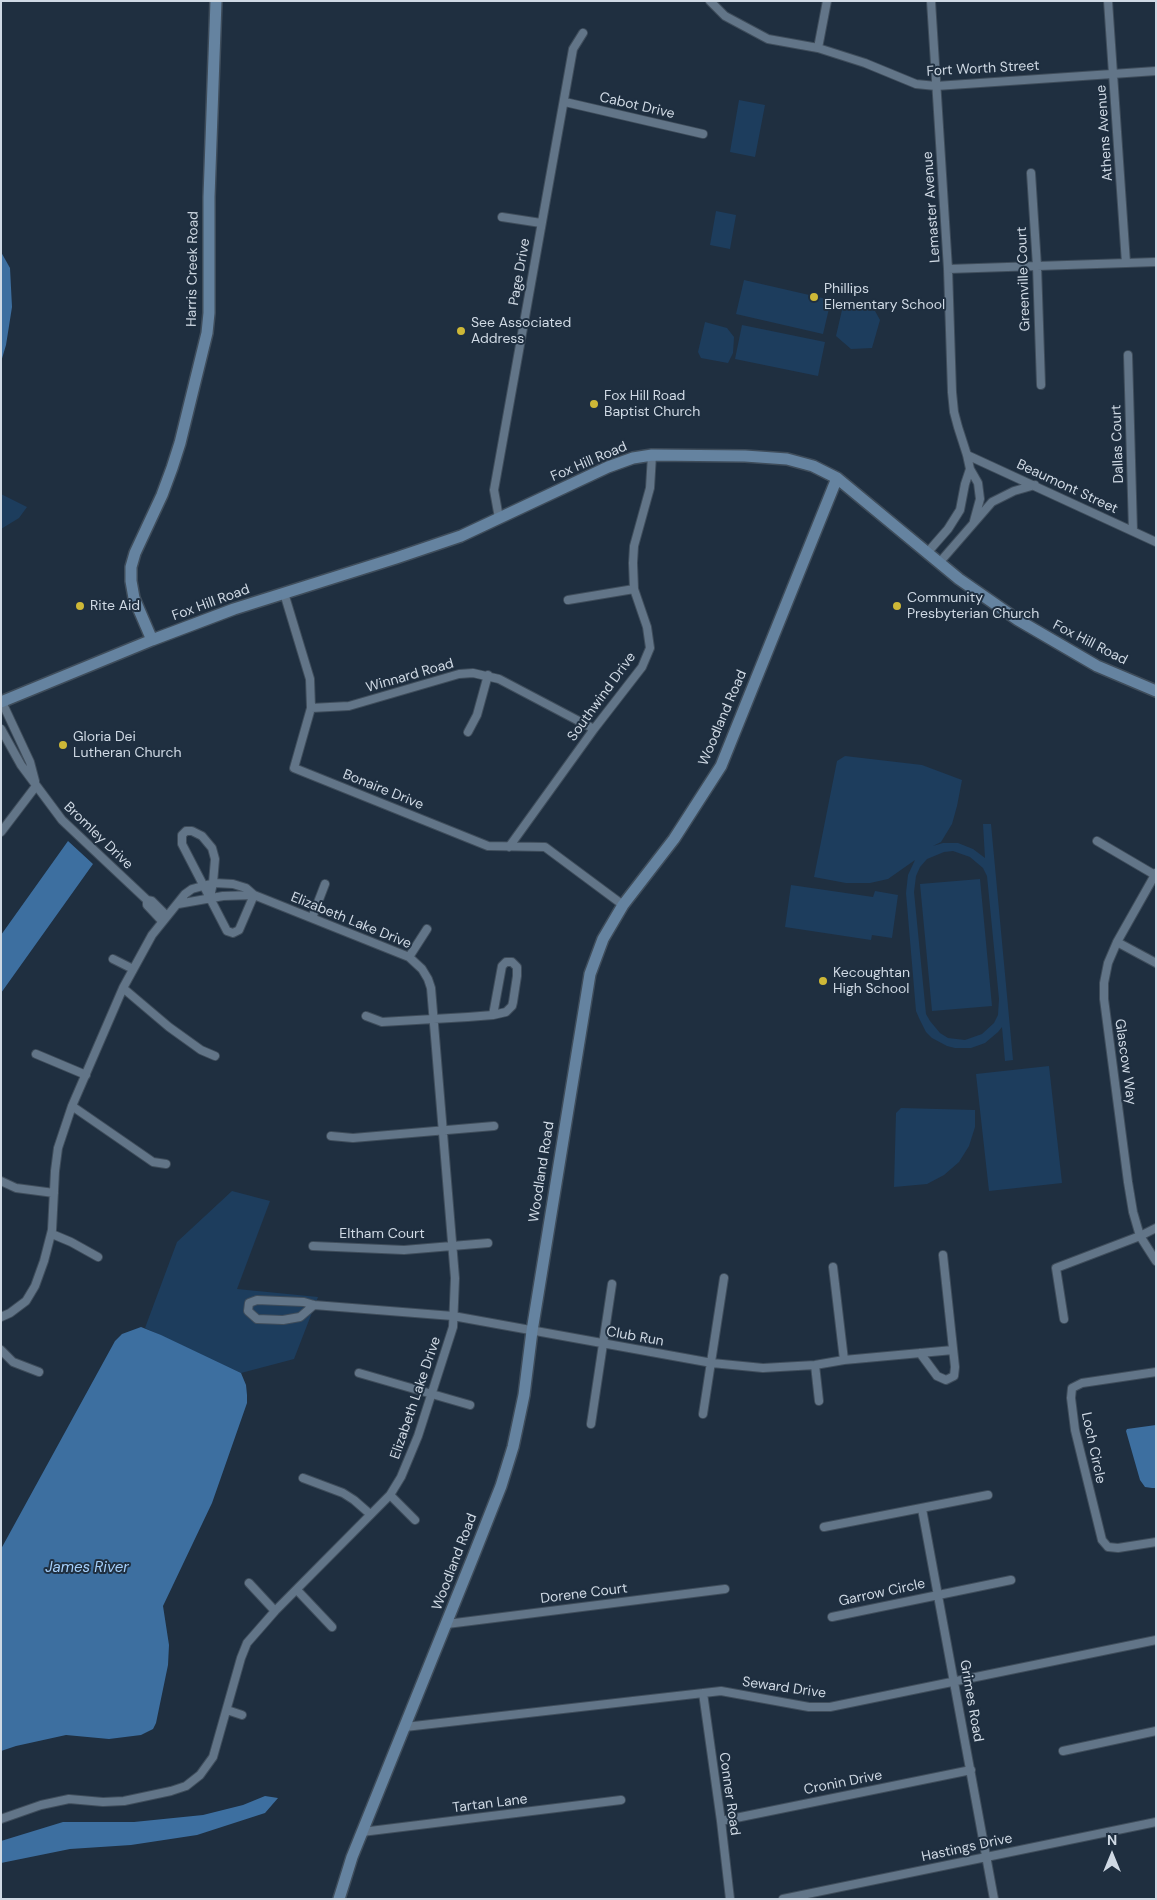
<!DOCTYPE html>
<style>
body{margin:0}
#map{position:relative;width:1157px;height:1900px;overflow:hidden;background:#1f2f40;font-family:"DM Sans",sans-serif}
canvas{display:block}
.frame{position:absolute;inset:0;border:2px solid #cfd9e4;pointer-events:none}
.north{position:absolute;left:1087px;top:1830px;width:50px;height:50px;-webkit-text-stroke:4px #1f2f40;paint-order:stroke;rotate:0deg;font-size:14px;font-weight:700;line-height:20px;text-align:center;color:#cfd9e4}
.north::after{content:'';display:block;margin:auto;width:18px;height:22px;background:#cfd9e4;clip-path:polygon(50% 0,100% 100%,50% 72%,0 100%)}
</style>
<div id="map">
<canvas width="1157" height="1900"></canvas>
<div class="frame"></div>
<div class="north">N</div>
</div>
<script>
const context = document.querySelector('canvas').getContext('2d');
context.lineJoin = 'round';
function fillPath(path, color) { context.fillStyle = color; context.fill(path, 'evenodd'); }
const shape = rows => new Path2D(rows.map(r => 'M' + r).join(''));
function stroke(path, color, width, dash) { context.strokeStyle = color; context.lineWidth = width; context.lineCap = dash ? 'butt' : 'round'; context.setLineDash(dash || []); context.stroke(path); }
function write(font, color, halo, rows, align = 'center') {
  context.font = font + ' "DM Sans",sans-serif'; context.lineWidth = 4; context.setLineDash([]); context.textBaseline = 'middle'; context.strokeStyle = halo; context.fillStyle = color; for (const [text, x, y, turn = 0] of rows) {
    context.save(); context.translate(x, y); context.rotate((+turn || 0) * Math.PI / 180); context.textAlign = isNaN(turn) ? turn : align; if (halo) context.strokeText(text, 0, 0); context.fillText(text, 0, 0); context.restore();
  }
}
const green = shape([
 [739,100,765,105,755,157,730,152],
 [716,211,736,215,730,249,710,245],
 [744,280,831,300,823,334,736,314],
 [852,306,875,311,880,320,872,348,851,349,836,336,842,310],
 [705,322,727,328,734,337,733,353,728,363,701,358,698,352],
 [742,325,825,342,818,376,735,359],
 [1,494,27,507,19,518,1,529],
 [845,756,922,765,962,780,957,806,952,824,941,842,933,846,943,843,958,843,973,849,985,858,983,824,991,824,1013,1060,1005,1061,1002,1027,998,1032,985,1043,971,1048,955,1048,947,1046,932,1038,926,1032,919,1018,916,1011,906,893,908,875,915,860,888,879,870,883,846,883,814,877,837,761],
 [953,851,970,857,983,868,987,876,999,999,998,1015,994,1023,982,1034,965,1040,948,1038,940,1033,930,1021,926,1014,914,892,916,876,920,867,927,859,944,852],
 [980,879,992,1006,932,1011,920,884],
 [791,885,873,897,875,891,898,895,892,938,872,935,871,940,785,927],
 [1049,1066,1062,1183,989,1191,976,1074],
 [901,1108,975,1110,975,1127,969,1146,959,1162,944,1175,927,1184,894,1187,896,1113],
 [232,1191,270,1201,237,1289,318,1297,294,1359,241,1373,145,1328,177,1242]
]);
const water = shape([
 [1,252,10,268,12,307,6,345,1,362],
 [68,841,93,864,1,993,1,935],
 [141,1327,161,1335,241,1373,246,1385,247,1395,247,1403,212,1503,163,1606,169,1645,168,1665,156,1723,153,1729,141,1735,109,1739,66,1735,16,1746,1,1751,1,1549,115,1341,122,1334],
 [1156,1425,1156,1488,1152,1488,1145,1487,1140,1480,1126,1431,1127,1429],
 [265,1796,278,1798,265,1813,197,1835,131,1845,70,1849,1,1863,1,1841,63,1822,134,1822,203,1815,243,1805]
]);
const street = shape([
 [710,1,725,16,768,39,818,48,865,63,916,84,936,86,1156,71],
 [931,1,948,269,952,392,954,412,958,427,967,455,970,469,978,483,980,499,974,521],
 [1108,1,1126,263],
 [818,48,827,1],
 [565,102,703,134],
 [1031,173,1037,266,1041,385],
 [502,217,541,223],
 [948,269,1156,262],
 [1128,355,1133,531],
 [967,455,1156,542],
 [499,518,494,490,573,49,583,33],
 [927,553,948,529,960,510,965,484,970,469],
 [939,563,992,502,1014,491,1035,485],
 [284,593,310,679,311,708,294,768,488,846,545,847,623,905],
 [568,600,634,589],
 [2,702,30,762,35,781],
 [311,708,349,706,459,674,473,673,499,679,594,729],
 [1,729,21,765,62,820,147,900,152,901,166,915],
 [468,732,477,715,488,675],
 [1,832,36,786],
 [1097,841,1155,875],
 [509,847,594,729,642,667,650,648,647,627,634,589,633,563,634,546,650,488,652,455],
 [1156,873,1117,942,1108,963,1104,983,1104,999,1128,1182,1133,1212,1140,1236,1156,1261],
 [210,897,213,883,215,859,212,848,202,836,192,831,186,831,182,835,182,844,227,931,233,933,239,930,254,895],
 [147,900,147,905,162,921],
 [178,904,223,896,254,895],
 [312,918,325,884],
 [1117,942,1156,963],
 [409,957,427,929],
 [113,959,133,969],
 [123,988,169,1027,201,1050,215,1056],
 [366,1016,382,1022,468,1017,493,1015,506,1012,512,1006,513,1002,517,976,517,967,512,962,506,962,502,966,493,1015],
 [36,1054,86,1075],
 [72,1106,153,1162,166,1164],
 [331,1136,353,1138,494,1126],
 [1,1181,16,1188,54,1193],
 [52,1234,71,1242,98,1257],
 [313,1246,404,1250,488,1243],
 [833,1267,844,1360],
 [314,1305,300,1317,283,1320,257,1319,248,1311,249,1303,257,1300,304,1302,314,1305,453,1316,712,1363,763,1368,815,1365,844,1360,953,1350],
 [1,1317,10,1313,26,1301,35,1286,44,1261,52,1230,55,1171,58,1148,72,1106,123,988,152,935,185,894,192,889,214,883,233,884,246,888,254,895,409,957,422,969,428,979,431,988,455,1278,453,1327,418,1436,401,1477,390,1495,275,1611,247,1643,241,1658,213,1757,200,1775,186,1786,171,1791,124,1801,103,1802,69,1799,41,1805,1,1819],
 [1064,1319,1056,1268,1140,1236,1156,1228],
 [1,1350,13,1362,39,1372],
 [920,1353,937,1376,946,1380,954,1376,955,1367,943,1255],
 [815,1365,819,1401],
 [1156,1372,1082,1383,1072,1388,1071,1398,1075,1430,1102,1540,1108,1547,1118,1548,1156,1542],
 [359,1373,470,1405],
 [703,1414,724,1278],
 [591,1424,612,1284],
 [303,1478,343,1493,354,1500,370,1514],
 [390,1495,415,1520],
 [922,1509,994,1899],
 [824,1527,988,1495],
 [249,1583,275,1611],
 [297,1590,332,1627],
 [832,1617,1011,1580],
 [447,1624,725,1589],
 [703,1693,721,1821,730,1899],
 [227,1710,242,1715],
 [405,1727,721,1691,809,1707,830,1707,1156,1640],
 [1063,1751,1156,1731],
 [721,1821,971,1770],
 [362,1832,621,1800],
 [783,1899,1156,1822]
]);
const secondary = shape([
 [152,640,134,598,131,581,131,567,135,553,162,495,172,468,180,443,207,333,209,313,209,197,216,1],
 [1,702,152,640,234,609,396,558,461,536,608,467,633,458,652,455,745,456,787,459,813,466,837,478,959,579,1018,620,1097,666,1156,691],
 [339,1899,352,1857,473,1557,501,1486,513,1447,524,1395,532,1331,590,974,603,939,623,905,674,839,721,766,837,478]
]);
const markers = [
 [814,297,5,"#ceb837"],
 [461,331,5,"#ceb837"],
 [594,404,5,"#ceb837"],
 [80,606,5,"#ceb837"],
 [897,606,5,"#ceb837"],
 [63,745,5,"#ceb837"],
 [823,981,5,"#ceb837"]
];
const streetNames = [
 ["Fort Worth Street",983,69,-3],
 ["Cabot Drive",637,106,13],
 ["Athens Avenue",1105,133,-94],
 ["Lemaster Avenue",932,207,-94],
 ["Harris Creek Road",193,269,-89],
 ["Page Drive",520,272,-80],
 ["Greenville Court",1024,279,-92],
 ["Dallas Court",1118,444,-92],
 ["Fox Hill Road",589,462,-23],
 ["Beaumont Street",1067,487,25],
 ["Fox Hill Road",211,603,-20],
 ["Fox Hill Road",1090,643,27],
 ["Winnard Road",410,676,-16],
 ["Southwind Drive",602,697,-54],
 ["Woodland Road",723,718,-67],
 ["Bonaire Drive",383,790,22],
 ["Bromley Drive",98,836,44],
 ["Elizabeth Lake Drive",351,921,22],
 ["Glascow Way",1125,1062,82],
 ["Woodland Road",542,1172,-81],
 ["Eltham Court",382,1234],
 ["Club Run",635,1337,10],
 ["Elizabeth Lake Drive",416,1398,-71],
 ["Loch Circle",1093,1448,78],
 ["Woodland Road",455,1562,-69],
 ["Garrow Circle",882,1593,-12],
 ["Dorene Court",584,1594,-7],
 ["Seward Drive",784,1688,8],
 ["Grimes Road",971,1701,80],
 ["Cronin Drive",843,1783,-11],
 ["Conner Road",729,1794,82],
 ["Tartan Lane",490,1804,-7],
 ["Hastings Drive",967,1848,-12]
];
const poiNames = [
 ["Phillips",824,289],
 ["Elementary School",824,305],
 ["See Associated",471,323],
 ["Address",471,339],
 ["Fox Hill Road",604,396],
 ["Baptist Church",604,412],
 ["Community",907,598],
 ["Presbyterian Church",907,614],
 ["Rite Aid",90,606],
 ["Gloria Dei",73,737],
 ["Lutheran Church",73,753],
 ["Kecoughtan",833,973],
 ["High School",833,989]
];
const waterNames = [
 ["James River",87,1568]
];
fillPath(green, '#1d3d5d');
fillPath(water, '#3d6fa0');
stroke(street, '#3f4d5b', 10);
stroke(secondary, '#3f4d5b', 14);
stroke(street, '#627588', 8);
stroke(secondary, '#6583a0', 11);
for (const [x, y, r, color] of markers) { const dot = new Path2D(); dot.arc(x, y, r, 0, 2 * Math.PI); context.fillStyle = color; context.fill(dot); stroke(dot, '#1f2f40', 2); }
write('14px', '#cfd9e4', '#1f2f40', streetNames);
write('14px', '#cfd9e4', '#1f2f40', poiNames, 'left');
write('italic 15px', '#a6d0fb', '#1f2f40', waterNames);
</script>
